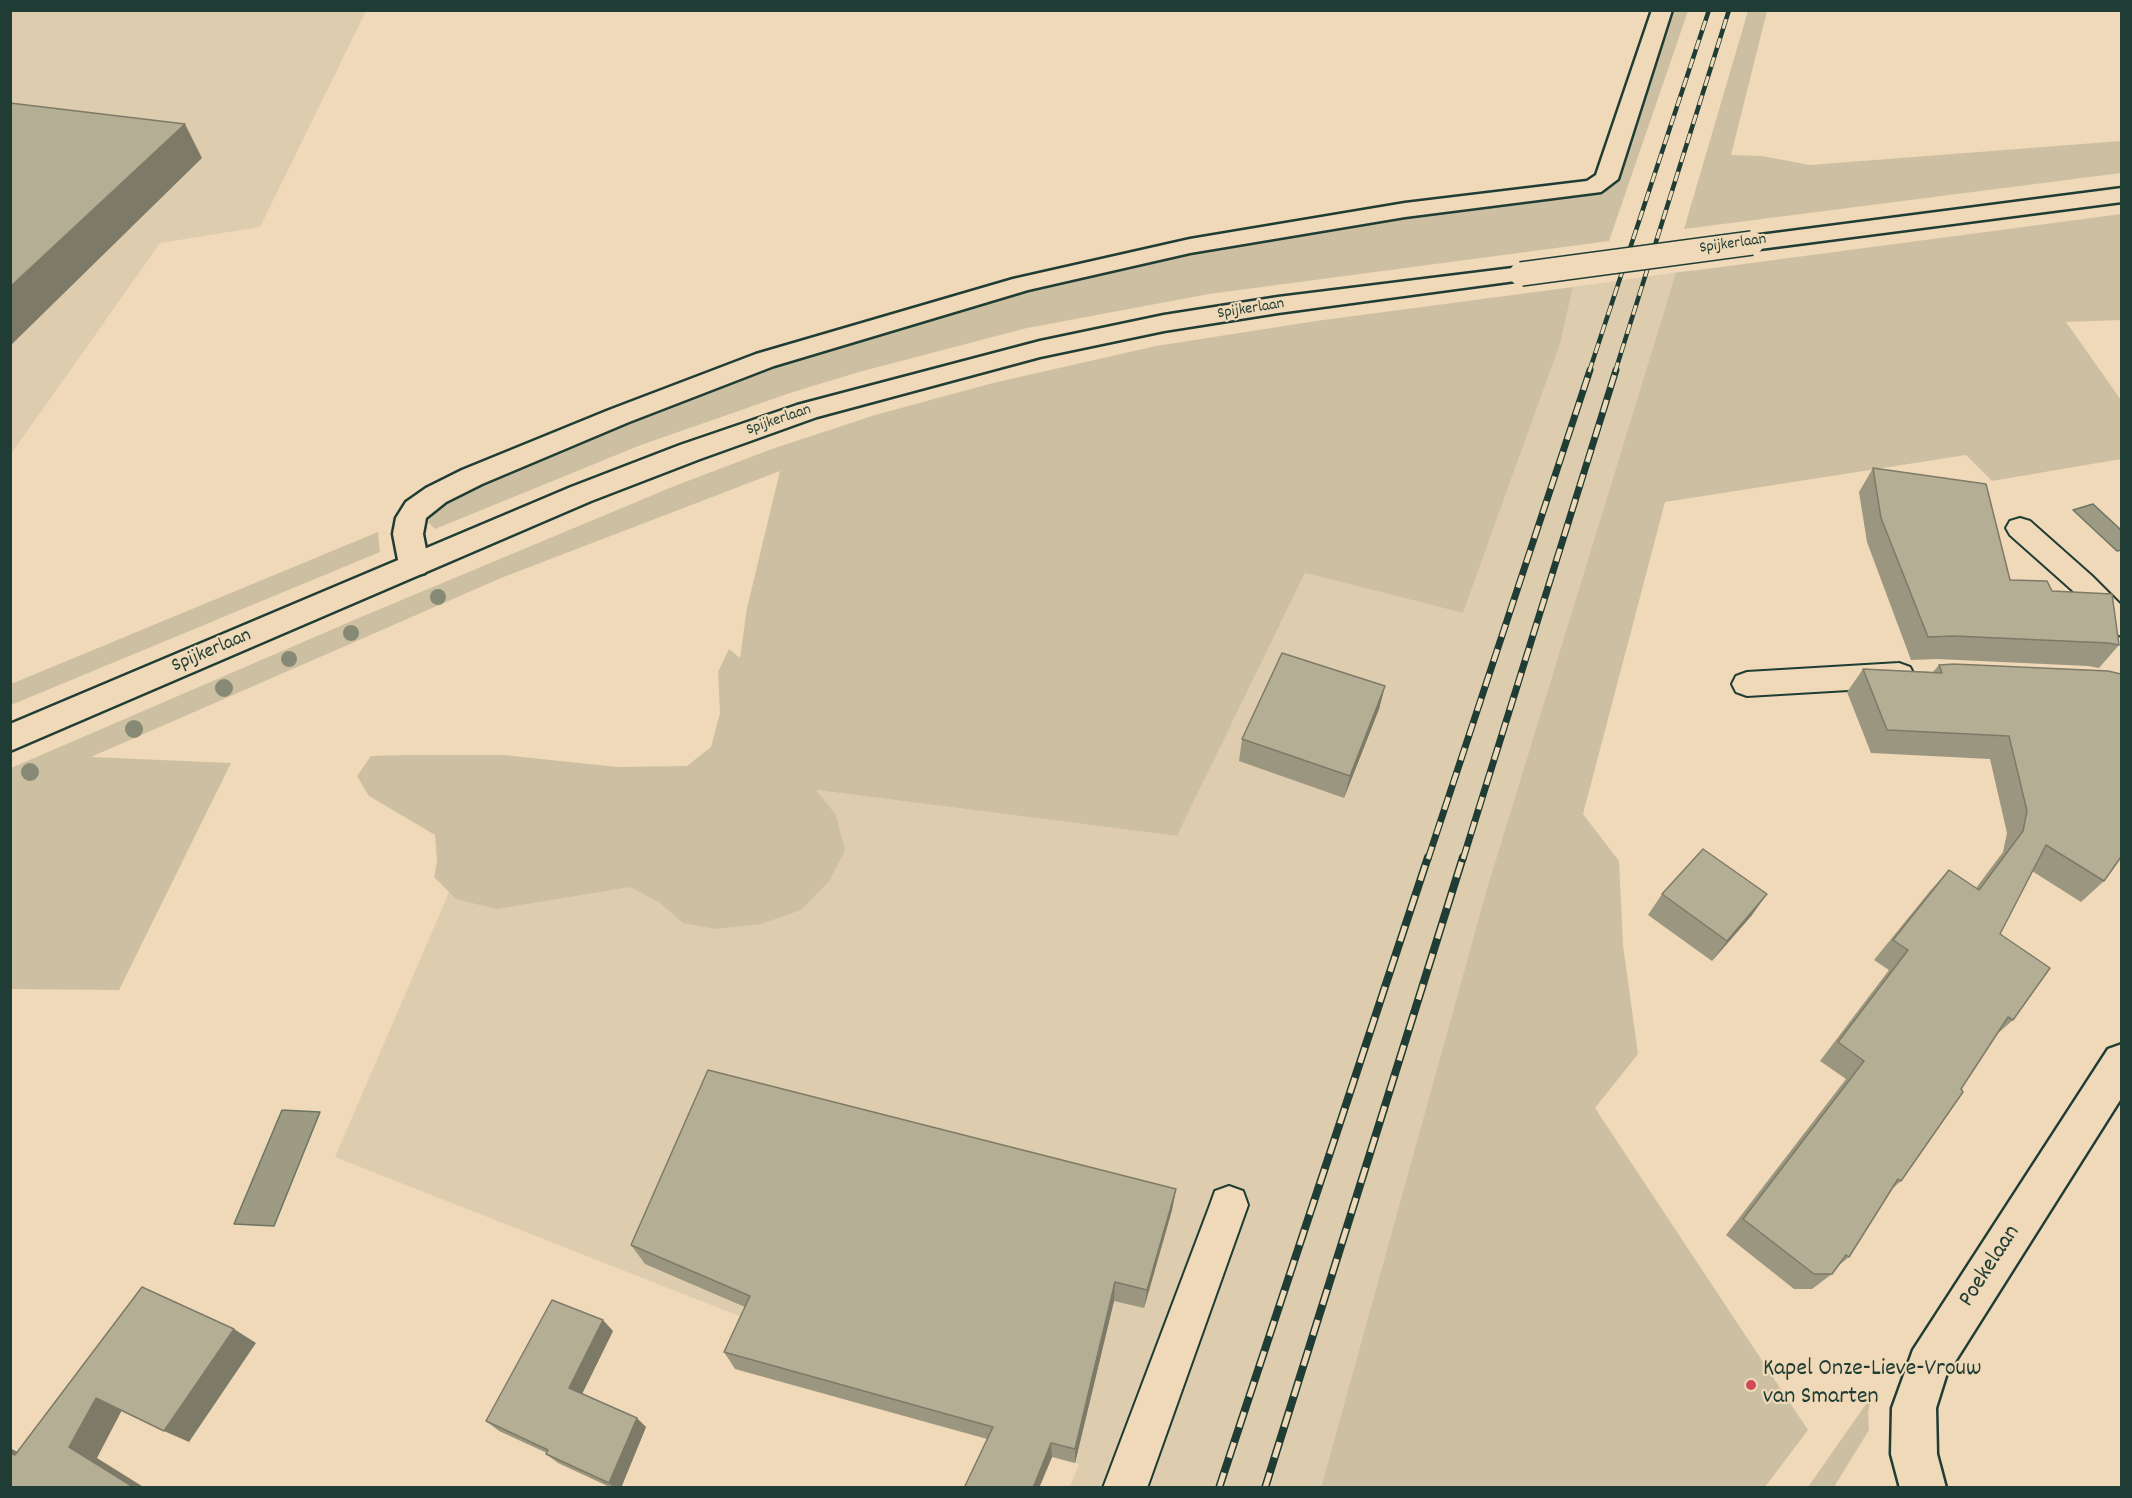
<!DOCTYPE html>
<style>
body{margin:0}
#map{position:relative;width:2132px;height:1498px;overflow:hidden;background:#efd9b8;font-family:Dekko,sans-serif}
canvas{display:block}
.frame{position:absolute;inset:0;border:12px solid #1f3d34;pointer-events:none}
</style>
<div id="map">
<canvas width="2132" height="1498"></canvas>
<div class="frame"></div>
</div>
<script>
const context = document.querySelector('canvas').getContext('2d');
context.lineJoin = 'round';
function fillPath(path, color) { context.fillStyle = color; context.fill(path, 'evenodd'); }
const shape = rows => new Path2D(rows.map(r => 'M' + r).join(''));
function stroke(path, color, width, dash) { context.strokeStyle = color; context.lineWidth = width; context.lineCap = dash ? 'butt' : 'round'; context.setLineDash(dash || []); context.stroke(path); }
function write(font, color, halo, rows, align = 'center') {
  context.font = font + ' Dekko,sans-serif'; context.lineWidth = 4.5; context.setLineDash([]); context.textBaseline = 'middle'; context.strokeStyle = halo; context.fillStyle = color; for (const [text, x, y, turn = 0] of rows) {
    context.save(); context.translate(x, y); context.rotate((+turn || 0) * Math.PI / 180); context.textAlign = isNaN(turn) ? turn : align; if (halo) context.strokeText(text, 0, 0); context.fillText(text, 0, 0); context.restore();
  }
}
const built = shape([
 [11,11,366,11,260,227,160,243,11,454],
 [1693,270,1349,1487,1070,1487,1079,1464,995,1442,813,1345,335,1157,501,772,736,780,1177,836,1305,573,1463,613,1560,344,1573,287]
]);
const green = shape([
 [1674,11,1688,11,1609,241,1209,294,1027,328,859,372,793,392,641,445,435,529,428,522,431,511,473,485,738,377,1012,293,1199,250,1390,218,1604,194],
 [1748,11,1767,11,1731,155,1762,156,1810,165,2121,141,2121,173,1684,229],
 [2121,214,2121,320,2066,322,2121,400,2121,459,1992,481,1966,455,1665,502,1583,814,1619,861,1623,945,1638,1054,1595,1108,1808,1430,1765,1487,1321,1488,1487,889,1676,273],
 [1573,287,1560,344,1463,613,1305,573,1177,836,816,790,836,815,845,851,829,881,801,910,761,924,715,929,683,923,659,902,630,887,496,909,456,899,434,877,437,861,435,835,369,796,357,776,371,756,408,755,503,755,618,767,687,766,711,747,720,713,718,672,729,649,740,658,747,608,780,471,501,578,91,757,231,763,119,990,11,989,11,768,361,617,677,485,772,449,875,415,993,383,1156,346,1316,321],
 [378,532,380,552,11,705,11,684],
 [1873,1394,1868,1412,1869,1430,1834,1487,1808,1487]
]);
const water = shape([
 [2093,504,2121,530,2121,550,2117,551,2073,510,2093,504],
 [282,1110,320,1112,274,1226,234,1224,282,1110]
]);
const service = shape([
 [2020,518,2030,521,2092,576,2122,606,2122,636,2112,633,2072,590,2010,535,2006,528,2010,521,2020,518],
 [1899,663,1910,667,1914,675,1910,683,1899,687,1747,696,1736,692,1732,684,1736,676,1747,672,1899,663],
 [1229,1186,1243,1191,1248,1205,1147,1488,1103,1488,1210,1205,1215,1191,1229,1186]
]);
const minor = shape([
 [1652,10,1672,10,1618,179,1601,192,1405,217,1190,253,1028,290,774,366,629,422,482,484,446,502,426,518,423,534,429,565,425,573,414,576,403,573,399,565,393,534,396,518,406,502,426,488,462,470,609,410,756,354,1013,279,1190,239,1405,203,1587,181,1596,175,1652,10],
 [2122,1044,2122,1097,1946,1376,1936,1408,1937,1454,1946,1488,1900,1488,1891,1454,1892,1408,1913,1350,2108,1049,2122,1044]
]);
const tertiary = shape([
 [2122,188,2122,202,1752,250,1743,248,1740,243,1743,238,1752,236,2122,188],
 [1521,267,1530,269,1533,274,1530,279,1278,313,1164,331,1040,357,817,417,700,459,591,501,10,751,10,724,571,487,680,445,797,405,1040,341,1164,315,1278,297,1521,267]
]);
const railFar2 = shape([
 [1589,372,1709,10],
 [1615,372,1729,10]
]);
const railFar1 = shape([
 [1428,859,1590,370],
 [1463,859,1616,370]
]);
const rail = shape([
 [1219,1488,1428,857],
 [1265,1488,1463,857]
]);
const tertiaryBridge = shape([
 [1521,274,1752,243]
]);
const trees = [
 [438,597,8],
 [351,633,8],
 [289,659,8],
 [224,688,9],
 [134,729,9],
 [30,772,9]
];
const wall = shape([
 [1873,468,2010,580,2052,591,2119,645,2099,668,2088,666,1937,659,1911,660,1867,542,1859,492],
 [1939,665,2108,671,2104,881,2081,902,2032,871,2000,934,2013,1020,1996,1035,1901,1181,1893,1188,1849,1257,1838,1266,1832,1274,1812,1289,1794,1289,1726,1235,1846,1079,1820,1061,1889,970,1874,960,1930,891,1949,870,1976,888,2003,852,2007,833,1990,759,1871,753,1847,692,1863,669,1933,672],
 [1385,686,1379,709,1344,798,1239,761,1242,739],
 [1662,894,1752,915,1712,961,1648,915],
 [1176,1189,1172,1210,1144,1308,1114,1301,1075,1463,1052,1457,1039,1488,964,1488,987,1439,735,1369,724,1352,745,1307,645,1264,631,1245],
 [613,1331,582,1394,646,1427,621,1488,612,1488,558,1463,546,1454,547,1453,499,1431,486,1421]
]);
const shadedWall = shape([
 [185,124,202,158,10,346,10,287],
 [1385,686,1379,709,1344,798,1350,776],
 [1767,894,1752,915,1712,961,1727,941],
 [1176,1189,1172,1210,1144,1308,1147,1290],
 [1115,1282,1114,1301,1075,1463,1075,1449],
 [603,1320,613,1331,580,1398,569,1388],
 [234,1329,256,1343,189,1442,164,1431],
 [96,1398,122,1410,97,1458,145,1488,135,1488,69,1447],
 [637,1418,646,1427,621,1488,615,1488,609,1483],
 [1051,1443,1052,1457,1039,1488,1033,1488],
 [10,1448,44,1466,15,1455,10,1453]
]);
const building = shape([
 [10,103,185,124,10,287,10,103],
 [1873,468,1986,484,2010,580,2047,581,2052,591,2112,594,2119,645,2108,643,1954,636,1928,637,1881,518,1873,468],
 [1282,653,1385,686,1350,776,1242,739,1282,653],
 [1954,664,2108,671,2121,674,2121,857,2104,881,2046,845,2000,934,2050,968,2013,1020,2008,1017,1961,1089,1963,1092,1901,1181,1898,1179,1849,1257,1846,1255,1832,1274,1814,1274,1743,1219,1864,1061,1838,1042,1908,950,1893,940,1949,870,1979,890,2023,831,2027,811,2009,736,1887,730,1863,669,1942,673,1939,665,1954,664],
 [1703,849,1767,894,1727,941,1662,894,1703,849],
 [708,1070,1176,1189,1147,1290,1115,1282,1075,1449,1051,1443,1033,1488,964,1488,993,1427,724,1352,750,1296,631,1245,708,1070],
 [142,1287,234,1329,164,1431,96,1398,69,1447,135,1488,10,1488,10,1453,15,1455,142,1287],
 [552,1300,603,1320,569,1388,637,1418,609,1483,546,1454,548,1450,486,1421,552,1300]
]);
const markers = [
 [1751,1385,6,"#d1495b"]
];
const farStreetnames = [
 ["Spijkerlaan",1733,245,-8],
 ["Spijkerlaan",1251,310,-9],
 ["Spijkerlaan",779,421,-19]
];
const streetNames = [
 ["Spijkerlaan",212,652,-23]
];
const nearStreetnames = [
 ["Poekelaan",1991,1267,-57]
];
const nearPoinames = [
 ["Kapel Onze-Lieve-Vrouw",1763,1371],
 ["van Smarten",1763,1399]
];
fillPath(built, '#ddccad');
fillPath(green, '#cdc0a2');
fillPath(water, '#9d9b83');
stroke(water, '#6b7563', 1.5);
stroke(service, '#1f3d34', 4);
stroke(minor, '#1f3d34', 5);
stroke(tertiary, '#1f3d34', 5);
fillPath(service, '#efd9b8');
fillPath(minor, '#efd9b8');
fillPath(tertiary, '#efd9b8');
stroke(railFar2, '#1f3d34', 4.5);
stroke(railFar1, '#1f3d34', 7);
stroke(rail, '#1f3d34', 8);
stroke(railFar2, '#efd9b8', 3, [10]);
stroke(railFar1, '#efd9b8', 4.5, [13]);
stroke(rail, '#efd9b8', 5, [16]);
stroke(tertiaryBridge, '#1f3d34', 26, []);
stroke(tertiaryBridge, '#efd9b8', 23);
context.fillStyle = '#868a75';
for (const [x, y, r] of trees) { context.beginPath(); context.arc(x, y, r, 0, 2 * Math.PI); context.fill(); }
fillPath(wall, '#9b967f');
fillPath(shadedWall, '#7e7a68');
fillPath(building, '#b4ae94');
stroke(building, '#7e7a68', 1.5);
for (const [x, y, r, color] of markers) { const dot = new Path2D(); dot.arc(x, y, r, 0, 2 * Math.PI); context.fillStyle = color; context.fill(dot); stroke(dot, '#efd9b8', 2); }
write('16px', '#1f3d34', '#efd9b8', farStreetnames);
write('20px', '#1f3d34', '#efd9b8', streetNames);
write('24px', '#1f3d34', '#efd9b8', nearStreetnames);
write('24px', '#1f3d34', '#efd9b8', nearPoinames, 'left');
</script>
